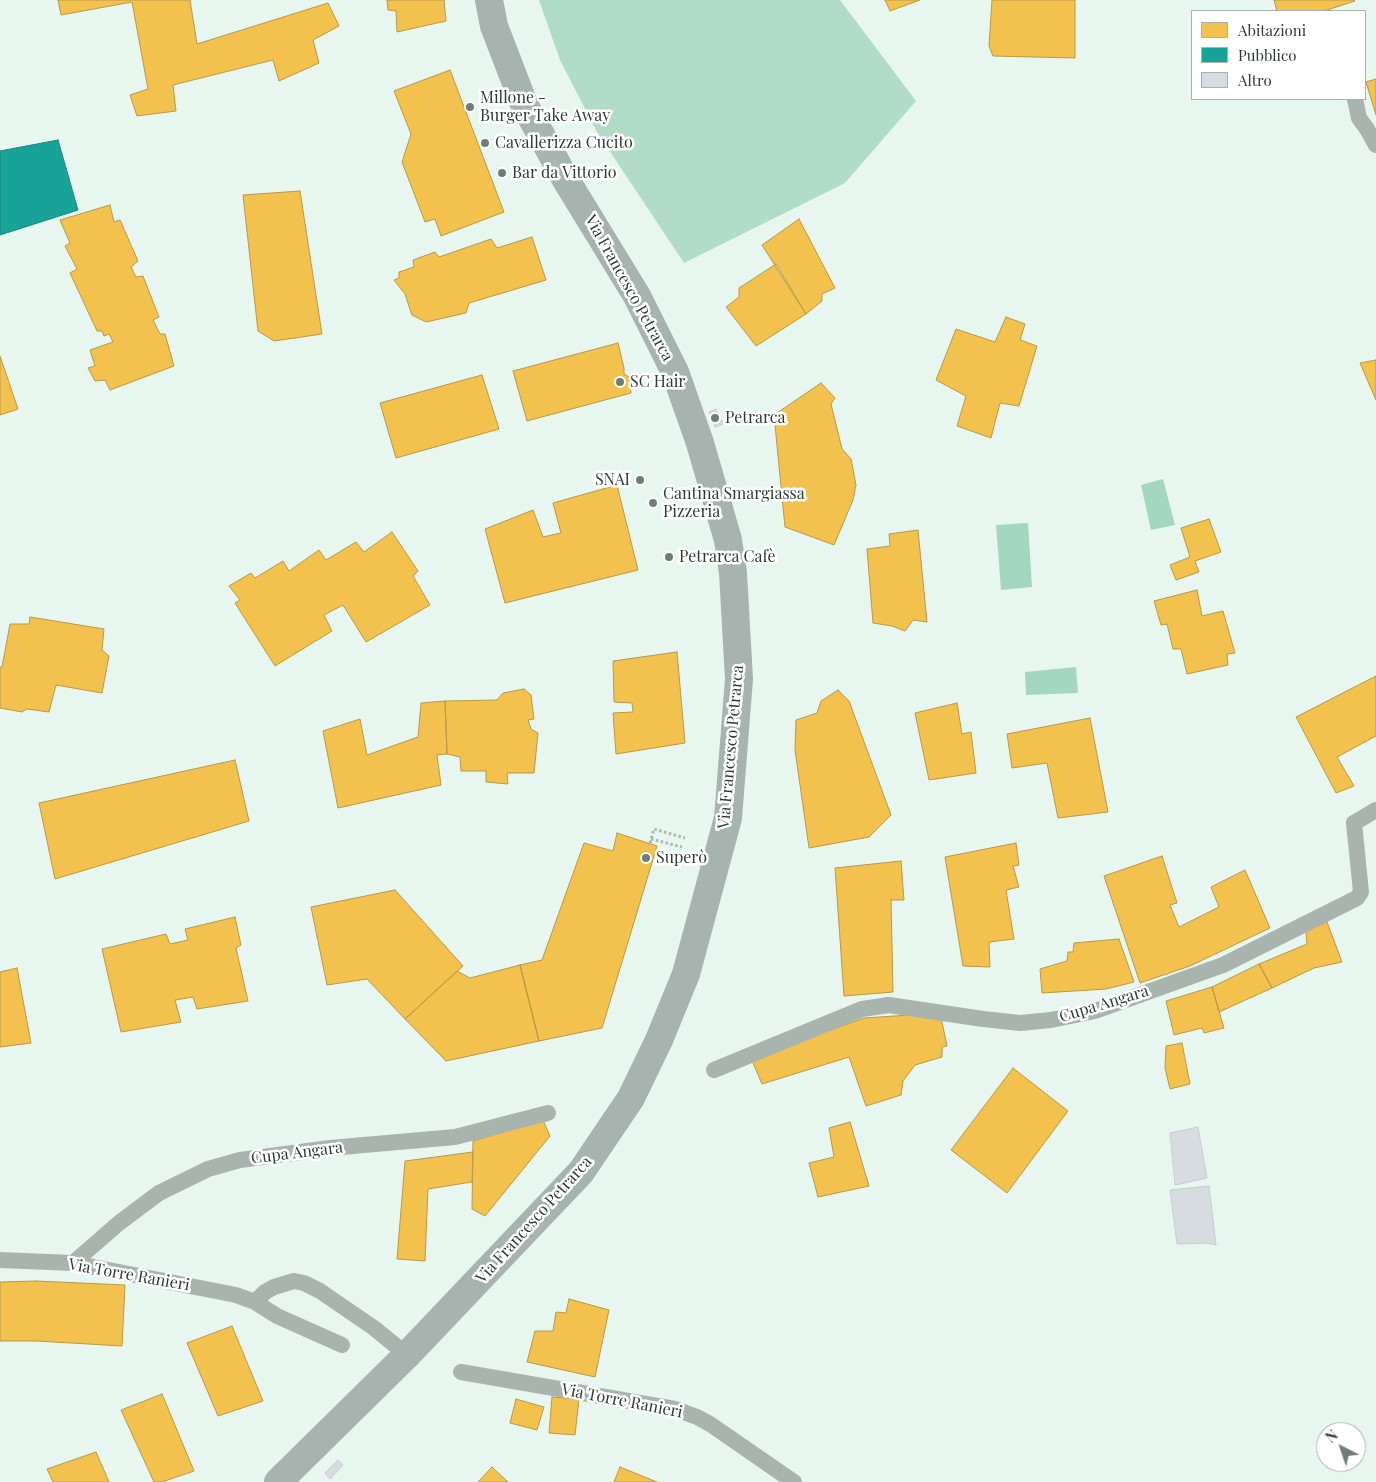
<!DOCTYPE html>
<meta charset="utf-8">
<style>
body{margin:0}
#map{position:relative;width:1376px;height:1482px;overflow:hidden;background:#e7f7ef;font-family:"Playfair Display",serif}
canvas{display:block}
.legend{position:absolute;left:1191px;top:10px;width:175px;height:90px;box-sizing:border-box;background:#fff;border:1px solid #abb1ae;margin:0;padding:6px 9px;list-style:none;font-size:15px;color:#2d3b34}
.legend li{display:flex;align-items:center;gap:10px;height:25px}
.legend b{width:25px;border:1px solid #abb1ae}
.north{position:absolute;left:1316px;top:1422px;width:50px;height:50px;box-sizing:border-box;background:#fff;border:1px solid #abb1ae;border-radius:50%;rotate:319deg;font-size:14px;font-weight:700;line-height:20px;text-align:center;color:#2d3b34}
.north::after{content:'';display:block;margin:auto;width:18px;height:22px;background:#6e7d75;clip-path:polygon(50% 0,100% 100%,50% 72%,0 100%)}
</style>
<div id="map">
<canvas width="1376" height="1482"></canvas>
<ul class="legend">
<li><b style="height:14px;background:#f2c14e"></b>Abitazioni</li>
<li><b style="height:14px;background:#17a398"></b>Pubblico</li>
<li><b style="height:14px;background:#d6dcdf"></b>Altro</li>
</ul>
<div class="north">N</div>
</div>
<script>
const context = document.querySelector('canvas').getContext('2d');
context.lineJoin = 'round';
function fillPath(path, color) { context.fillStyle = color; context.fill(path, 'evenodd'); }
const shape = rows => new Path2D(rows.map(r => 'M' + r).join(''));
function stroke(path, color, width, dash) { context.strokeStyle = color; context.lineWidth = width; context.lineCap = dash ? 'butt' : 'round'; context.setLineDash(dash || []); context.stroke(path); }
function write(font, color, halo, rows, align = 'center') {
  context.font = font + ' "Playfair Display",serif'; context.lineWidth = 5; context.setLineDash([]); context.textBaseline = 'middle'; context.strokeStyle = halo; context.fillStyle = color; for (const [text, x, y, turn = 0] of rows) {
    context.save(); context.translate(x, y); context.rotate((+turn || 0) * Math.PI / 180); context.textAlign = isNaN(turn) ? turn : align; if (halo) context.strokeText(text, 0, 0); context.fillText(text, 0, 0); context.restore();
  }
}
const forest = shape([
 [539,0,840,0,916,101,845,183,684,263,597,132,560,60]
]);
const water = shape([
 [1163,479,1175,525,1151,530,1141,485],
 [1028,523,1032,587,1001,590,996,525],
 [1076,667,1078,693,1026,695,1025,672]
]);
const homes = shape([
 [58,0,190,0,197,44,328,3,339,26,313,40,319,63,279,81,273,60,173,85,176,111,137,116,130,95,148,89,132,2,61,15,58,0],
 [387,0,444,0,446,21,397,32,396,11,388,10,387,0],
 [885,0,920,0,890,11,885,0],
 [992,0,1075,0,1075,58,993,56,989,46,992,0],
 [1274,0,1354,0,1355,1,1324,11,1277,11,1274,0],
 [450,70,504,212,441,236,435,219,425,222,402,162,411,134,394,91,450,70],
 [1376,79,1376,115,1366,82,1376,79],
 [300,191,322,334,274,341,258,331,243,195,300,191],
 [110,205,114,222,120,220,138,261,131,267,136,277,143,276,159,317,153,320,160,334,165,334,174,366,110,390,105,380,95,381,88,368,95,366,90,350,113,342,109,334,104,336,102,331,97,331,70,273,77,269,65,246,70,243,60,220,110,205],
 [799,219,835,288,822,294,822,301,806,314,762,245,799,219],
 [532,237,546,280,469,303,466,313,426,322,412,315,405,294,394,280,399,278,399,272,414,267,413,260,435,252,439,257,491,239,497,248,532,237],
 [776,264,806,314,756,346,726,307,739,297,739,288,776,264],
 [1006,317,1025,324,1020,340,1037,346,1019,406,1000,403,991,438,957,426,966,396,936,380,956,329,995,342,1006,317],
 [618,343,624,368,624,374,629,377,631,393,527,421,513,371,618,343],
 [0,356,18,409,0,415,0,356],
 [1376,360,1376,400,1360,363,1376,360],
 [482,375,499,429,396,458,380,403,482,375],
 [821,383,835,398,831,404,842,449,851,459,856,485,853,500,834,545,785,527,774,415,821,383],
 [617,485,638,570,505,603,485,529,533,510,543,537,561,533,553,503,617,485],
 [1209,519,1221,552,1195,561,1199,572,1176,580,1170,565,1190,557,1181,528,1209,519],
 [918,530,927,622,913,620,905,631,892,626,873,623,867,549,890,546,889,534,918,530],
 [392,532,418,571,413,576,430,605,366,642,343,605,324,615,332,631,275,666,235,603,240,600,229,586,251,573,255,578,283,561,289,571,319,550,326,560,356,542,364,552,392,532],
 [1197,590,1202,616,1223,611,1235,653,1227,654,1228,665,1187,674,1181,649,1173,649,1167,624,1161,625,1154,601,1197,590],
 [30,617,104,629,102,650,109,656,102,693,56,685,49,712,27,709,22,712,0,708,0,667,2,667,10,624,29,624,30,617],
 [677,652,685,743,616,754,613,713,633,712,632,703,614,702,613,661,677,652],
 [1376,676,1376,736,1337,757,1354,786,1336,793,1296,717,1376,676],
 [524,689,531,695,534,719,528,720,531,729,538,733,534,773,507,773,508,784,486,782,486,771,461,771,460,757,447,754,445,701,497,700,503,693,524,689],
 [838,690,849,701,891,815,869,837,809,848,795,750,796,720,817,713,821,701,838,690],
 [445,701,447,754,437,755,441,785,338,808,323,731,360,719,367,755,418,737,421,703,445,701],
 [957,703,962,734,971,732,976,773,929,780,915,713,957,703],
 [1090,718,1108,812,1058,818,1047,763,1012,768,1007,734,1090,718],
 [235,760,249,821,55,879,39,803,235,760],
 [617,833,657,846,602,1028,539,1041,520,965,542,960,584,843,613,851,617,833],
 [1016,843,1019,865,1013,866,1019,887,1006,890,1014,939,989,942,990,967,963,966,945,857,1016,843],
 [1162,856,1177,903,1170,905,1179,927,1219,907,1211,887,1245,870,1270,928,1190,966,1140,983,1104,876,1162,856],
 [901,861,904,900,891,900,893,992,844,996,835,868,901,861],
 [395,890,463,966,405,1019,367,979,327,985,311,907,395,890],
 [235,917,241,945,236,948,248,1001,197,1009,193,997,175,1000,181,1022,121,1032,102,949,166,934,170,944,188,940,185,929,235,917],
 [1327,922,1342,962,1314,968,1272,988,1259,964,1307,944,1306,931,1327,922],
 [1119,939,1134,982,1106,989,1042,993,1040,969,1067,961,1068,952,1073,952,1074,943,1119,939],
 [1259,964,1272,988,1219,1012,1212,987,1259,964],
 [520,965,539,1041,446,1061,405,1019,457,971,470,978,520,965],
 [17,968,31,1043,0,1047,0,972,17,968],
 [1212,987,1224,1028,1204,1033,1202,1028,1174,1035,1166,1001,1212,987],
 [940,1013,947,1046,942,1047,942,1057,915,1065,903,1081,901,1095,866,1106,849,1057,762,1084,751,1058,864,1018,940,1013],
 [1182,1043,1190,1084,1170,1089,1165,1068,1166,1046,1182,1043],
 [1013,1068,1068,1111,1007,1193,951,1150,1013,1068],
 [543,1120,550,1136,485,1216,472,1209,473,1141,543,1120],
 [850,1122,869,1186,818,1197,809,1163,834,1157,829,1128,850,1122],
 [473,1152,472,1182,428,1189,425,1261,397,1259,405,1161,473,1152],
 [36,1281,125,1285,122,1346,37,1341,0,1341,0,1282,36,1281],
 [569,1299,609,1310,595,1377,527,1362,535,1331,553,1331,556,1312,566,1313,569,1299],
 [232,1326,263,1401,218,1416,187,1343,232,1326],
 [162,1394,194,1471,162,1482,154,1482,121,1410,162,1394],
 [552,1397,579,1399,575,1435,549,1433,552,1397],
 [516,1399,544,1407,537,1430,510,1423,516,1399],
 [96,1452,109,1482,53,1482,47,1469,96,1452],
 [492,1467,508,1482,478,1482,492,1467],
 [620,1467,657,1482,614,1482,620,1467]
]);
const public = shape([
 [58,140,78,210,0,235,0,151,58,140]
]);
const building = shape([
 [716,409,723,424,715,427,709,412,716,409],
 [1198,1127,1207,1178,1175,1185,1170,1133,1198,1127],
 [1209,1186,1216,1245,1207,1243,1177,1244,1170,1190,1209,1186],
 [338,1460,343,1465,330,1479,325,1473,338,1460]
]);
const path = shape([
 [651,839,682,847],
 [650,843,654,829,685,838]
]);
const lane = shape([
 [1355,99,1359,118,1367,129,1376,145],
 [714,1070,862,1009,889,1005,983,1019,1020,1023,1051,1020,1095,1011,1223,965,1357,898,1361,892,1354,823,1376,810],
 [0,1260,73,1263,236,1295,255,1302,277,1316,342,1345],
 [73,1263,119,1223,159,1193,208,1169,240,1160,330,1148,455,1137,548,1113],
 [255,1302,265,1292,274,1287,294,1281,304,1283,320,1291,374,1328,407,1355],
 [461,1372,675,1409,697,1417,710,1424,794,1482]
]);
const secondary = shape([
 [278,1482,407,1355,581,1172,631,1098,659,1040,686,974,728,818,739,679,733,573,728,540,700,443,675,372,637,296,566,180,524,104,494,26,489,0]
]);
const markers = [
 [470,107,5,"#6e7d75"],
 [485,143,5,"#6e7d75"],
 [502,173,5,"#6e7d75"],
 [620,382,5,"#6e7d75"],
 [715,418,5,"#6e7d75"],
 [640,480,5,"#6e7d75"],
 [653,503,5,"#6e7d75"],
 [669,557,5,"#6e7d75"],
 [646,858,5,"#6e7d75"]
];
const poiNames = [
 ["Millone -",480,98],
 ["Burger Take Away",480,116],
 ["Cavallerizza Cucito",495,143],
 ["Bar da Vittorio",512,173],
 ["SC Hair",630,382],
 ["Petrarca",725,418],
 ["SNAI",630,480,"right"],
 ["Cantina Smargiassa",663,494],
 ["Pizzeria",663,512],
 ["Petrarca Cafè",679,557],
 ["Superò",656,858]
];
const streetNames = [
 ["Via Francesco Petrarca",629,288,61],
 ["Via Francesco Petrarca",731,747,-85],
 ["Cupa Angara",1104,1004,-17],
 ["Cupa Angara",297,1153,-7],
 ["Via Francesco Petrarca",534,1220,-48],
 ["Via Torre Ranieri",129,1275,10],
 ["Via Torre Ranieri",622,1401,11]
];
fillPath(forest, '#b1dcc8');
fillPath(water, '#a4d7bf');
fillPath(homes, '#f2c14e');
stroke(homes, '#b79946', 1);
fillPath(public, '#17a398');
stroke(public, '#1e847a', 1);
fillPath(building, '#d6dcdf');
stroke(building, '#c7cdcf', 1);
stroke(path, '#abb6b1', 3, [2.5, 2.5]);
stroke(lane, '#aab4af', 16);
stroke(secondary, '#a6b3ae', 28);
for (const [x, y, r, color] of markers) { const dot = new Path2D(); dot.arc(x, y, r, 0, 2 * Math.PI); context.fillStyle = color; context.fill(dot); stroke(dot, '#fff', 2); }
write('16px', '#2d3b34', '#fff', poiNames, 'left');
write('16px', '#2d3b34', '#fff', streetNames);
</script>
